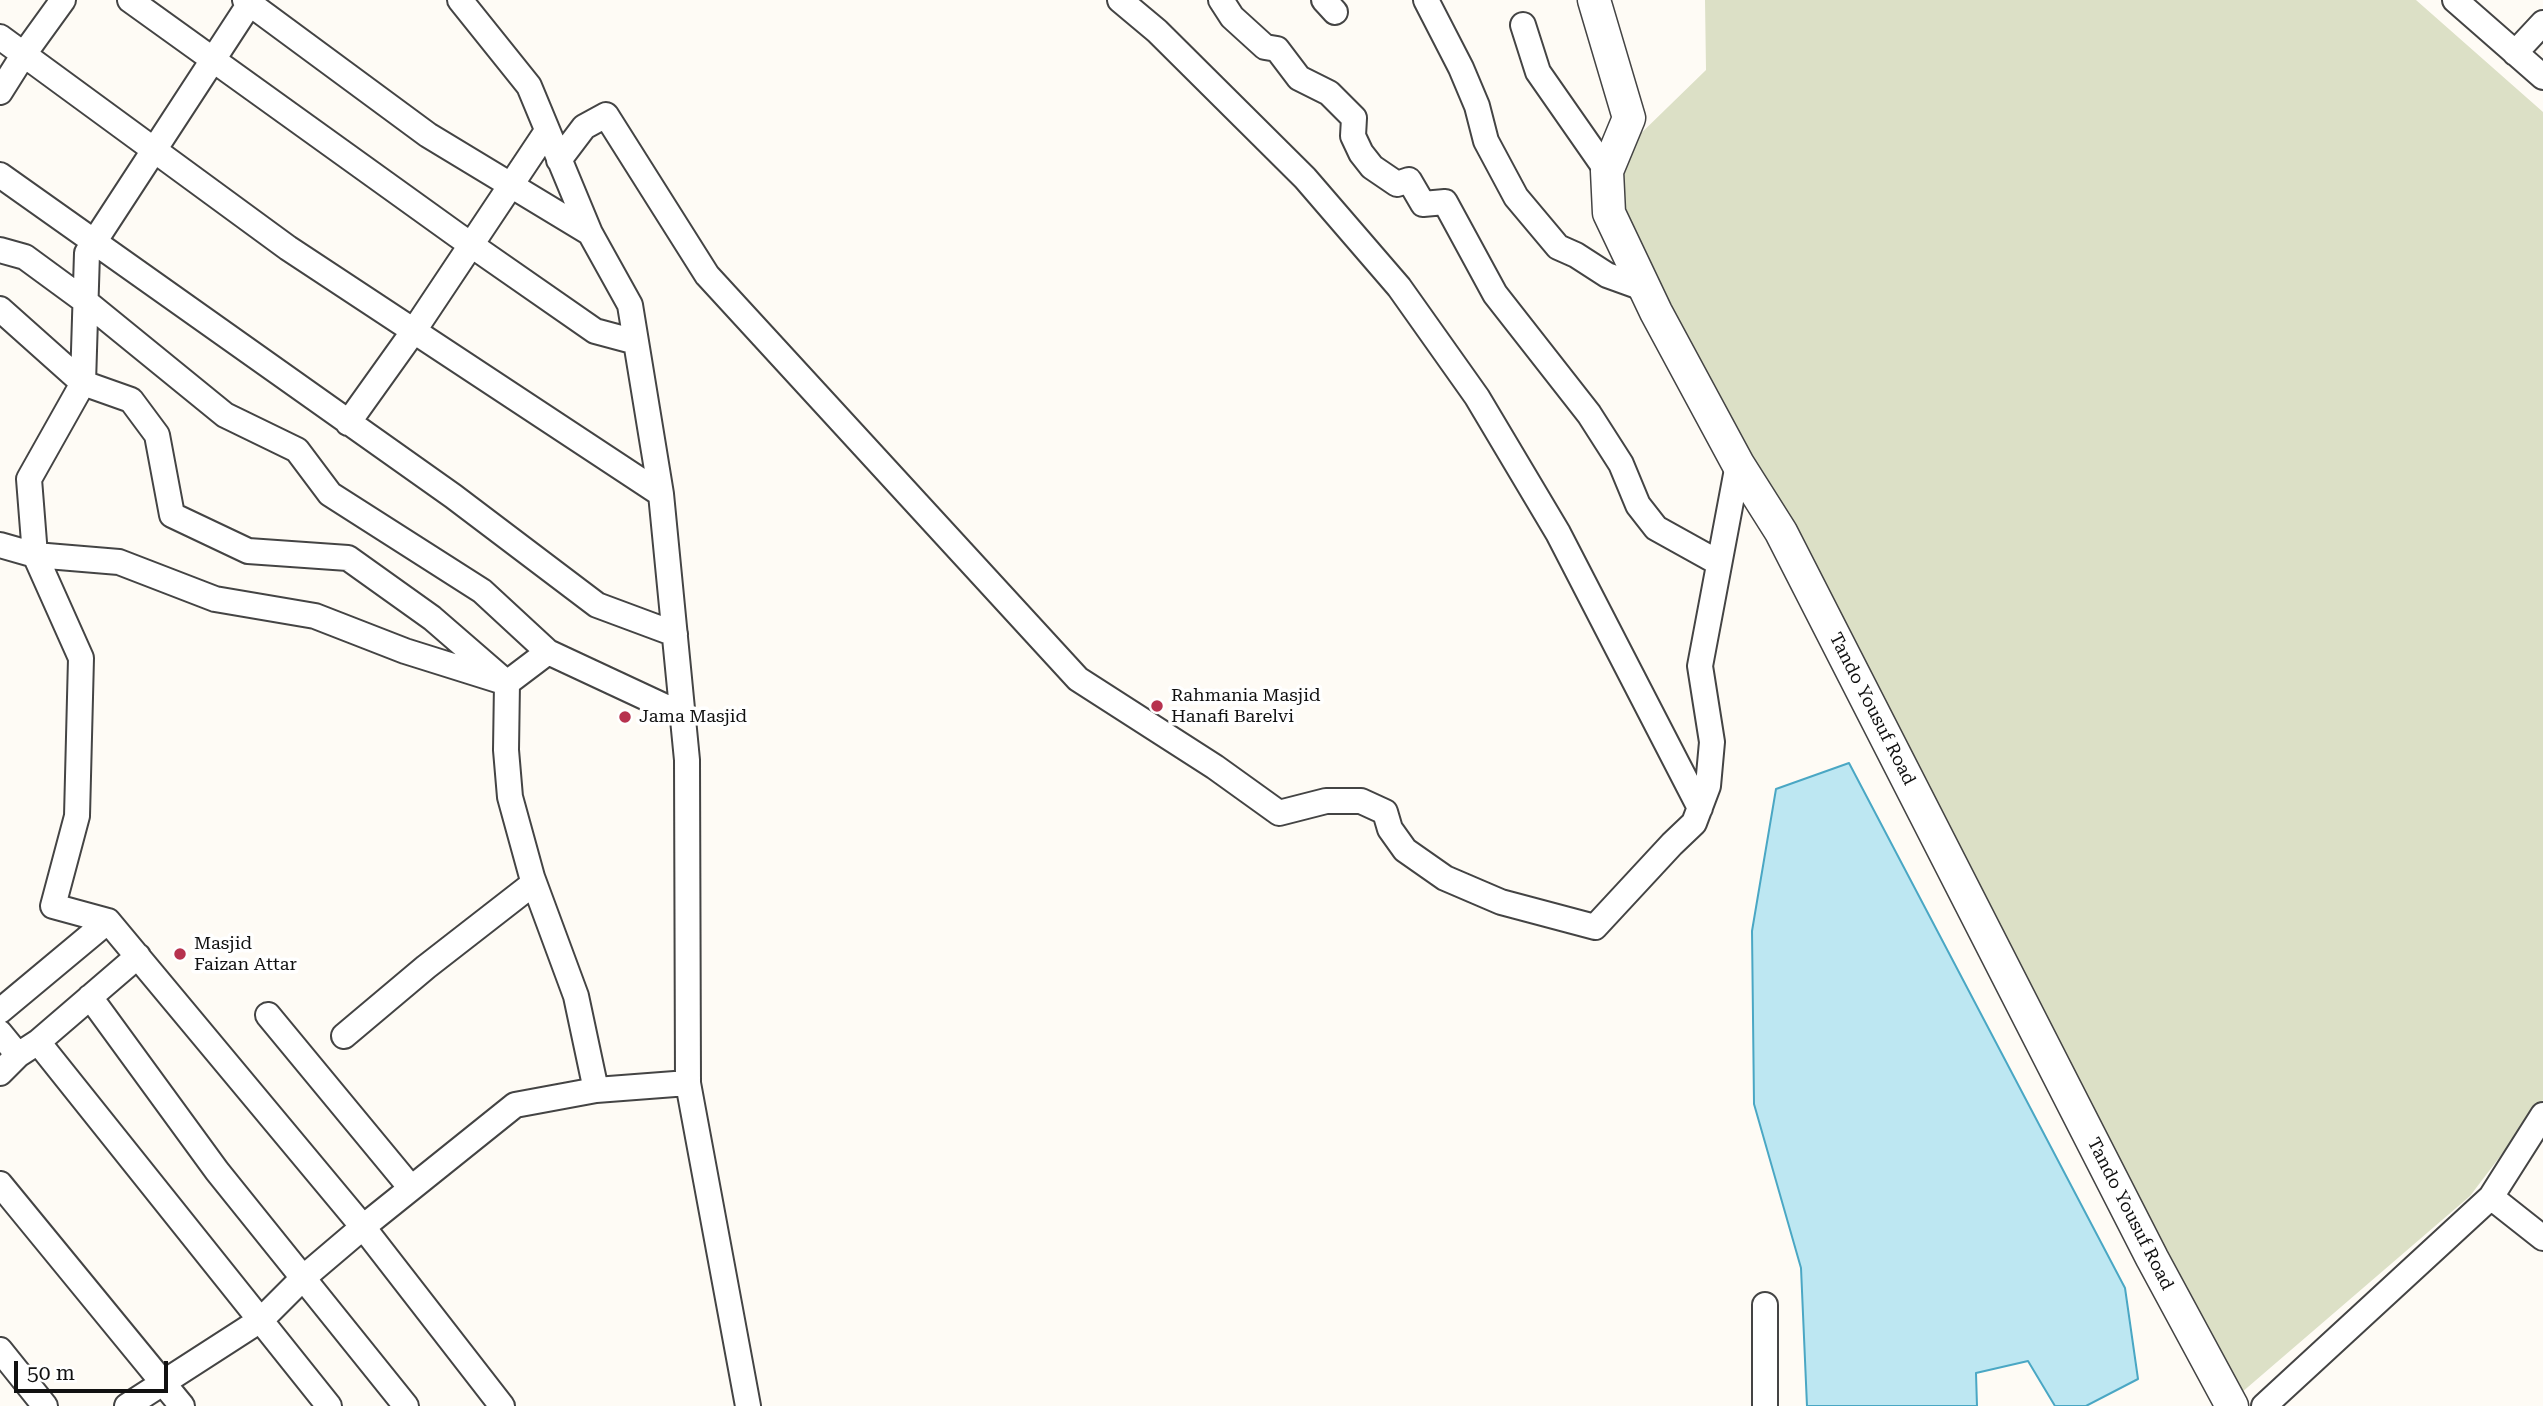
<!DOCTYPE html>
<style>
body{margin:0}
#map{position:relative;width:2543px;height:1406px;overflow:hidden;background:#fefbf5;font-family:"Roboto Serif",serif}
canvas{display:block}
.scale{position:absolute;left:14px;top:1361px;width:154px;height:32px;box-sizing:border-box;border:4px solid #111;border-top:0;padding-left:9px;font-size:21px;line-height:24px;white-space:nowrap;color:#111;-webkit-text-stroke:5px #fff;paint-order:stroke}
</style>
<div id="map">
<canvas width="2543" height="1406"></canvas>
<div class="scale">50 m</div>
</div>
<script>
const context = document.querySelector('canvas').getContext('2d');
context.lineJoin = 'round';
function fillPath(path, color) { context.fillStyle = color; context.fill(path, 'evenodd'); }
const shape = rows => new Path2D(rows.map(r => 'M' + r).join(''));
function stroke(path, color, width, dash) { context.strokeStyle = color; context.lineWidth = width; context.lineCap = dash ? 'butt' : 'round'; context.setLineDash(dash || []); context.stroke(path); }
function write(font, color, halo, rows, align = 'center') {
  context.font = font + ' "Roboto Serif",serif'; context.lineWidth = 7; context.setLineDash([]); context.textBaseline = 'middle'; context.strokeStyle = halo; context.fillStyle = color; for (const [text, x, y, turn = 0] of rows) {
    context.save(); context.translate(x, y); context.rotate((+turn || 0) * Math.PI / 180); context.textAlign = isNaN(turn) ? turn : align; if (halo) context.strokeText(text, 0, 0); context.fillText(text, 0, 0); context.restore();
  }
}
const cemetery = shape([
 [1705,0,2416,0,2543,112,2543,1100,2470,1196,2241,1393,1612,192,1631,143,1706,70]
]);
const water = shape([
 [1849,763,2125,1288,2138,1379,2086,1406,2055,1406,2028,1361,1976,1373,1977,1406,1807,1406,1801,1268,1754,1104,1752,931,1776,789,1849,763]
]);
const minor = shape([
 [130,0,457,235,595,331,636,342],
 [245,0,428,135,590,233,630,305,661,494,687,760,688,1083,748,1406],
 [460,0,529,86,590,233],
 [1120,0,1157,31,1305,178,1399,287,1477,397,1558,533,1700,808],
 [1221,0,1232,17,1265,47,1277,49,1299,78,1329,93,1354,118,1353,136,1361,153,1372,167,1397,184,1409,180,1423,204,1445,202,1495,294,1589,414,1621,464,1638,505,1656,528,1719,563],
 [1324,0,1335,12],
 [1426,0,1461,68,1477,106,1486,141,1516,197,1558,247,1576,255,1607,275,1643,288],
 [2455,0,2543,77],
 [250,3,87,253,83,383,29,479,35,555,81,658,77,816,53,906,108,921,363,1227,502,1406],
 [1523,25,1538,72,1607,171],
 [0,37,288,248,661,494],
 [2515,53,2543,23],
 [0,92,24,54,63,0],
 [559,160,584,127,606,115,707,275,1078,679,1215,767,1279,813,1326,801,1361,801,1385,812,1390,829,1405,850,1445,878,1501,902,1595,927,1672,844,1694,823,1708,786,1712,742,1700,666,1738,464],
 [0,175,453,496,597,605,675,634],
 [0,250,25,257,85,301,225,415,297,450,330,494,482,591,548,652],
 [0,309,83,383,131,400,157,435,172,515,248,551,348,558,432,618,507,683,506,750,510,797,532,877,576,996,596,1090],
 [348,423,413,332,547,131],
 [0,545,35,555,119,562,215,599,315,616,405,651,507,683,548,652,683,715],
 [90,997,217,1171,406,1406],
 [0,1011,108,921],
 [268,1015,411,1188],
 [0,1033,18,1055,38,1042,329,1406],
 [344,1036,426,967,534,883],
 [38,1042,138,956],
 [0,1073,18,1055],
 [0,1184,182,1406],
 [2491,1197,2543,1238],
 [0,1350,45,1406],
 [127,1406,262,1319,303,1278,363,1227,515,1105,596,1090,688,1083],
 [1765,1406,1765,1305],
 [2264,1406,2491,1197,2543,1115]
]);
const tertiary = shape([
 [1594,0,1629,118,1607,171,1609,213,1656,312,1738,464,1781,532,2152,1258,2232,1406]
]);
const markers = [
 [1157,706,7,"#b7324e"],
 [625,717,7,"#b7324e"],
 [180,954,7,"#b7324e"]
];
const poiNames = [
 ["Rahmania Masjid",1171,696],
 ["Hanafi Barelvi",1171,717],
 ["Jama Masjid",639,717],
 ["Masjid",194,944],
 ["Faizan Attar",194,965]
];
const streetNames = [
 ["Tando Yousuf Road",1872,709,63],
 ["Tando Yousuf Road",2130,1214,63]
];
fillPath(cemetery, '#dce0c6');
fillPath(water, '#bde7f2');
stroke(water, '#4aa7c4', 2);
stroke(minor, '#444', 28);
stroke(tertiary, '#444', 35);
stroke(minor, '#fff', 24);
stroke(tertiary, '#fff', 32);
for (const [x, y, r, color] of markers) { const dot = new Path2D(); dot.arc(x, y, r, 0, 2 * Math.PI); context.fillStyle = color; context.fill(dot); stroke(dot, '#fff', 2.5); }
write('18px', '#111', '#fff', poiNames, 'left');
write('18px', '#111', '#fff', streetNames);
</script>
